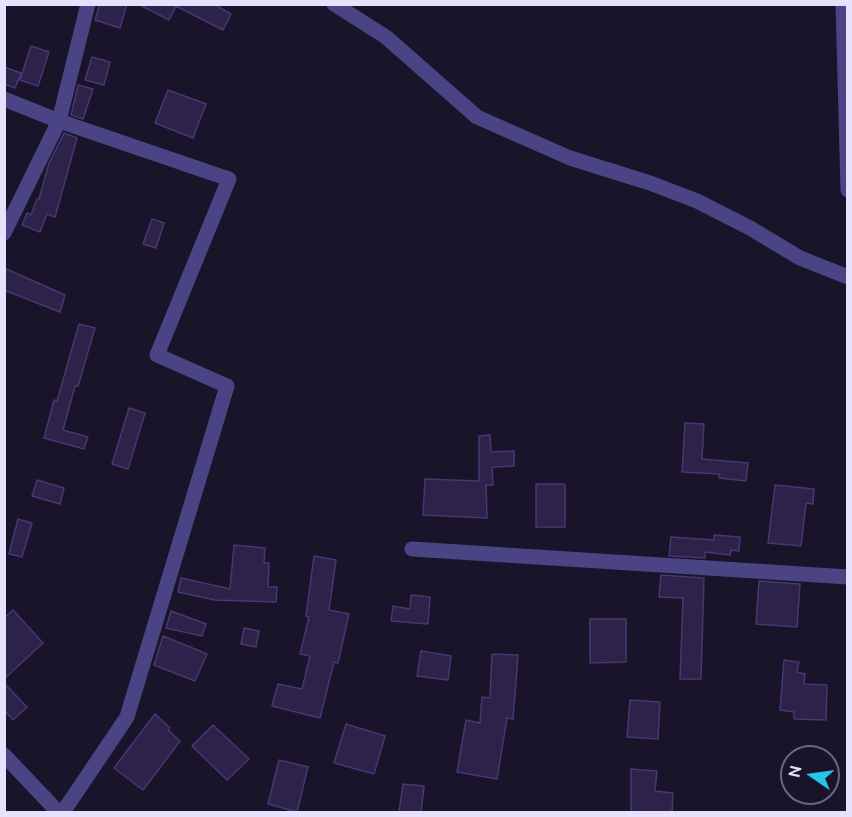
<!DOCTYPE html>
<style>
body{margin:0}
#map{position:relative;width:852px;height:817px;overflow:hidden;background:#1a142a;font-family:Ubuntu,sans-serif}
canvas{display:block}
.frame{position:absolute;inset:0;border:6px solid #e6e1fc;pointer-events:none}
.north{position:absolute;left:780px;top:745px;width:60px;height:60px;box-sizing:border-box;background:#1a142a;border:2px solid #6c667e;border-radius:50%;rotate:283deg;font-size:16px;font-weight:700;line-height:24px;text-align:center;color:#e6e1fc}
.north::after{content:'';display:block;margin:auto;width:21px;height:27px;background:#21c6e8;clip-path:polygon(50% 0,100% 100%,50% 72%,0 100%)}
</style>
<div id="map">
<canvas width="852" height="817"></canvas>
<div class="frame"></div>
<div class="north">N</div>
</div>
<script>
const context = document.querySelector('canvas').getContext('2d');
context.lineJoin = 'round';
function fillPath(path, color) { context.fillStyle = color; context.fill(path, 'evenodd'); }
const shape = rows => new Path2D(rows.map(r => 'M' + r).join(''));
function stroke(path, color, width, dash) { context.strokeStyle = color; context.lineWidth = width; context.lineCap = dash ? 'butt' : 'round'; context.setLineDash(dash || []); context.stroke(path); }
const building = shape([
 [100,4,127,4,120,28,95,20,100,4],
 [138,4,213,4,231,14,223,30,176,6,169,20,138,4],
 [31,46,49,52,38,86,20,80,31,46],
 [92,57,110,62,104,85,85,80,92,57],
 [4,67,21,73,15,88,4,84,4,67],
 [78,85,93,89,83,119,71,115,78,85],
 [168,90,206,104,193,138,155,123,168,90],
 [64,133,77,138,55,217,47,214,40,232,22,225,27,213,31,215,37,199,39,199,49,163,64,133],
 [152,219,164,223,156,248,143,244,152,219],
 [4,268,65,295,60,312,4,290,4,268],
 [79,324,95,328,78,386,75,386,63,430,88,437,84,449,44,438,54,400,57,401,79,324],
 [129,408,145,413,128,469,112,464,129,408],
 [685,423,704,424,702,459,748,463,746,481,719,478,719,474,682,472,685,423],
 [490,435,491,452,514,451,514,466,492,467,493,485,486,485,487,518,423,515,425,479,479,481,479,436,490,435],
 [37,480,64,488,60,504,32,496,37,480],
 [536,484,565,484,565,527,536,527,536,484],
 [775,485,814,489,813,504,806,503,801,546,768,543,775,485],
 [18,519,32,523,22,557,9,554,18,519],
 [714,535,740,537,739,551,731,550,730,555,705,552,705,558,669,556,671,537,714,540,714,535],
 [234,545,265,548,264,563,269,563,268,587,277,587,276,602,215,600,178,592,181,578,230,589,234,545],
 [314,556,336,560,329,610,349,614,338,663,334,662,320,718,272,706,278,684,302,689,310,656,300,654,309,617,306,616,314,556],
 [661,575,704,578,701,679,680,679,683,598,659,597,661,575],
 [759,581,800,584,797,627,756,624,759,581],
 [411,595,430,597,428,624,391,621,393,606,410,609,411,595],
 [13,610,43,643,4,679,4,618,13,610],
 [171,611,206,624,202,636,166,628,171,611],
 [590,619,626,619,626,662,590,663,590,619],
 [244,628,259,631,256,647,241,644,244,628],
 [163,636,207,654,195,681,154,665,163,636],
 [421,651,451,656,448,680,417,676,421,651],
 [492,654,518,655,513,719,507,718,497,779,457,772,466,720,480,723,482,697,490,698,492,654],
 [784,660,799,662,797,672,805,674,804,684,827,685,826,720,794,719,794,712,780,710,784,660],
 [4,683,27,707,13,720,4,710,4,683],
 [630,700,660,702,658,739,627,737,630,700],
 [155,714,170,728,168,730,180,741,143,790,114,768,155,714],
 [346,724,385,736,374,774,334,763,346,724],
 [213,725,249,759,227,780,192,746,213,725],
 [279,760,308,767,297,812,268,804,279,760],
 [631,769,657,771,655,791,673,793,672,813,631,813,631,769],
 [403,784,424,786,421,813,399,812,403,784]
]);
const minor = shape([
 [334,4,386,37,477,117,570,158,650,183,697,201,750,228,800,258,848,277],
 [843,4,848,190],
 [4,99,59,121,229,179,157,355,227,386,127,717,63,812],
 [4,233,59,121,88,4],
 [412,549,848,577]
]);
const tertiary = shape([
 [4,755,58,812]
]);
fillPath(building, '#2d2249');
stroke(building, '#473773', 1.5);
stroke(minor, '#4b4484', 15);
stroke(tertiary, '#4b4484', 15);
</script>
